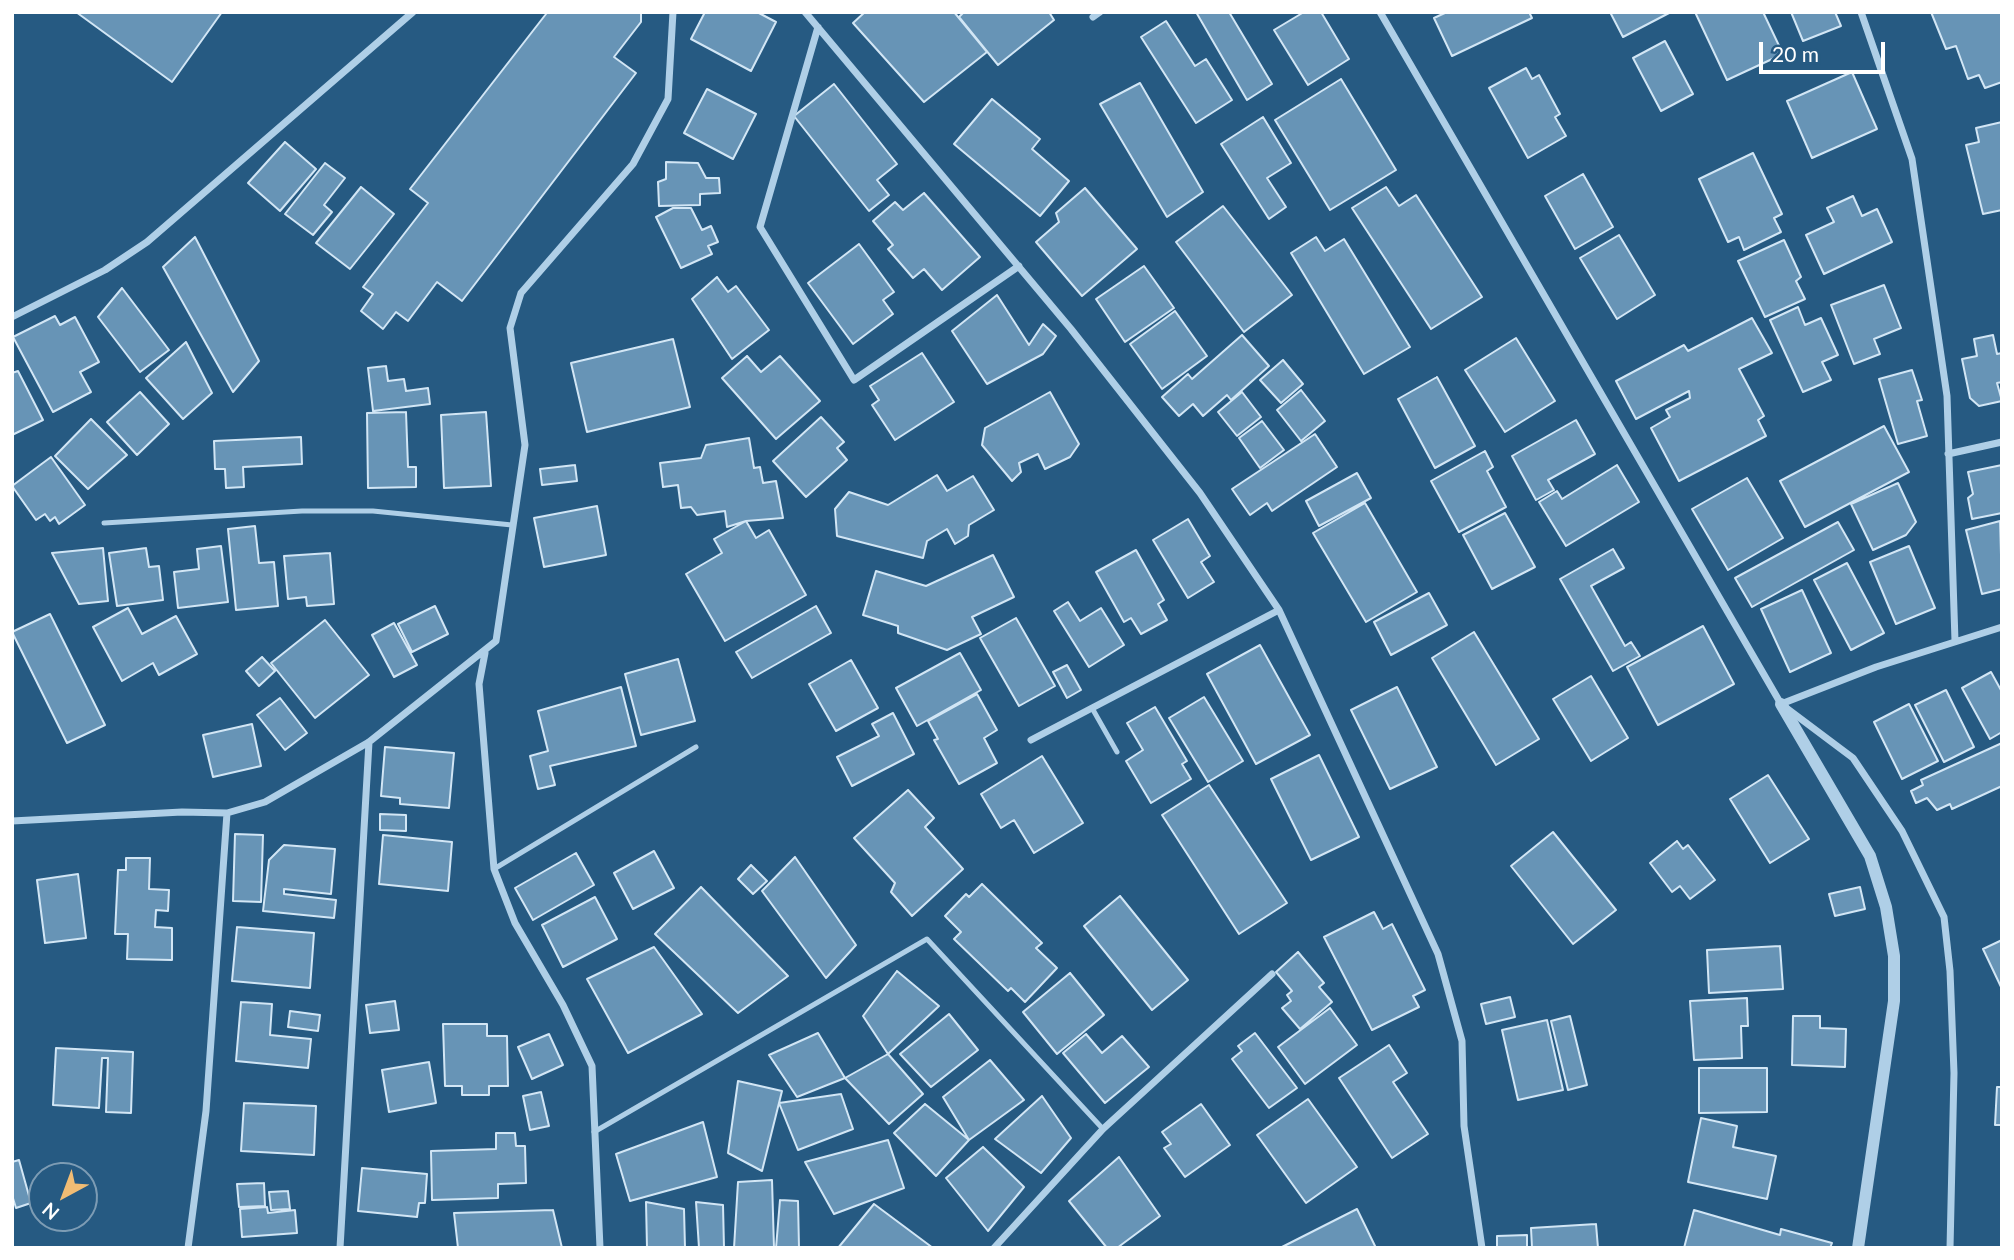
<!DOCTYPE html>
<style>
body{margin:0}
#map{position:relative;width:2014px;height:1260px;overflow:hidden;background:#265a82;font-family:Lato,sans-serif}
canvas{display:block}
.frame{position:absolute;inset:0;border:14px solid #fff;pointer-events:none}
.north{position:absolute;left:28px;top:1162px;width:70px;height:70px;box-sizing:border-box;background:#265a82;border:2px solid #7d9cb4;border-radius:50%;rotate:221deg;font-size:19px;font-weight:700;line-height:28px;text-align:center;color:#fff}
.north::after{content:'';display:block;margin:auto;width:24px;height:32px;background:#f0bc74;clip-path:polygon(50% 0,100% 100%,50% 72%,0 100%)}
.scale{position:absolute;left:1759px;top:42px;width:126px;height:32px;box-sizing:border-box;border:4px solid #fff;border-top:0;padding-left:9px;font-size:21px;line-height:24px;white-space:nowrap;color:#fff;-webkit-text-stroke:5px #265a82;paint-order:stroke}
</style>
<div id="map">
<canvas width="2014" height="1260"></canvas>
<div class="frame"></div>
<div class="north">N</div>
<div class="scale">20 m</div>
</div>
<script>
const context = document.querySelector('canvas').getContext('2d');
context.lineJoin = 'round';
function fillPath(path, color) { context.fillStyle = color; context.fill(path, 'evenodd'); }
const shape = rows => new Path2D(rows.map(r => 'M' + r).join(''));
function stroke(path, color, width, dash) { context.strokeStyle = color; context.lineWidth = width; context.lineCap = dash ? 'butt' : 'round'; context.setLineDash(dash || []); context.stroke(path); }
const building = shape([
 [76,12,222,12,172,82,76,12],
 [544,12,641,12,641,22,614,57,636,73,462,301,437,282,408,321,396,312,383,329,361,311,373,294,363,287,428,203,410,189,546,14,544,12],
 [705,12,757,12,776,22,751,71,691,39,705,12],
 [865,12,954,12,987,52,924,102,853,23,865,12],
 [964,12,1049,12,1054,20,998,65,959,17,964,12],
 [1196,12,1229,12,1272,84,1247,100,1196,12],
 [1304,12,1321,12,1349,59,1308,85,1274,30,1304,12],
 [1447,12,1529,12,1532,18,1452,56,1434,18,1447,12],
 [1610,12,1671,12,1623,37,1610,12],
 [1695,12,1763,12,1783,54,1727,80,1695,12],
 [1791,12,1835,12,1841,26,1803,41,1791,12],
 [1931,12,2002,12,2002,82,1985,88,1979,75,1968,79,1956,46,1946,49,1931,12],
 [1166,21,1195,66,1206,59,1232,100,1196,123,1141,37,1166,21],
 [1665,41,1693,94,1661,111,1633,58,1665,41],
 [1526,68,1532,79,1539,75,1560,114,1555,117,1566,136,1528,158,1489,88,1526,68],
 [1852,72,1877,129,1812,158,1787,101,1852,72],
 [1341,79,1396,170,1330,210,1275,120,1341,79],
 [1140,83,1203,192,1167,217,1100,104,1140,83],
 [834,84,897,164,877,180,889,195,869,211,794,116,834,84],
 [707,89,756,114,733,159,684,133,707,89],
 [992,99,1040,139,1032,149,1069,181,1040,216,954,144,992,99],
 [1263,117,1291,163,1267,178,1286,207,1269,219,1221,144,1263,117],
 [2002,122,2002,210,1983,214,1966,145,1979,142,1976,128,2002,122],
 [285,142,316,169,280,211,248,183,285,142],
 [1753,153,1782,214,1774,218,1781,232,1744,250,1739,237,1728,242,1699,179,1753,153],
 [666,162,698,163,706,178,719,178,720,193,700,194,700,205,659,206,658,182,666,179,666,162],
 [325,163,345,178,324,205,332,212,313,235,285,214,325,163],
 [1583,174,1613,227,1575,249,1545,196,1583,174],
 [361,187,394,214,350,269,316,243,361,187],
 [1386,187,1399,206,1416,195,1482,297,1431,329,1352,208,1386,187],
 [1085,188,1137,249,1082,296,1036,242,1059,222,1056,213,1085,188],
 [924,193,980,257,942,290,924,269,913,278,888,249,893,245,873,221,895,202,903,210,924,193],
 [1853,196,1862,216,1877,209,1892,242,1824,274,1806,235,1834,222,1827,208,1853,196],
 [1223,206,1292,295,1244,332,1176,242,1223,206],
 [673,208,691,208,702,230,711,226,718,242,708,246,712,254,681,268,656,217,673,208],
 [1619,235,1655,295,1617,319,1580,258,1619,235],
 [195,237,259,361,233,392,163,267,195,237],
 [1316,237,1325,251,1344,239,1410,347,1364,374,1291,253,1316,237],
 [1784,240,1801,277,1796,281,1805,299,1765,317,1738,261,1784,240],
 [859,244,894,292,883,300,893,314,853,344,808,283,859,244],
 [1144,266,1174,308,1125,342,1096,299,1144,266],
 [717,277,728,292,736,286,769,330,732,359,692,299,717,277],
 [1884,285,1901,328,1874,339,1880,354,1854,364,1831,305,1884,285],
 [122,288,169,350,140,372,98,317,122,288],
 [997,295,1029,345,1043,324,1056,336,1043,354,987,384,952,331,997,295],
 [1798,307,1805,325,1821,318,1838,355,1822,362,1831,380,1803,392,1770,320,1798,307],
 [1175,311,1207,356,1162,389,1130,344,1175,311],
 [55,316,60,325,75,317,99,362,80,372,91,392,53,412,13,337,55,316],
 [1752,318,1772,353,1739,369,1764,416,1758,420,1766,436,1679,481,1651,428,1670,417,1666,410,1690,398,1689,391,1636,419,1616,381,1684,345,1688,351,1752,318],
 [1242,335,1269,366,1231,400,1227,395,1203,416,1193,404,1179,416,1162,397,1188,374,1192,379,1242,335],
 [1993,335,1997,354,2002,353,2002,382,1997,383,2002,401,1979,406,1970,398,1962,359,1977,356,1974,339,1993,335],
 [1516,338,1555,401,1505,432,1465,370,1516,338],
 [673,339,690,407,587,432,571,363,673,339],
 [186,342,212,393,183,419,146,378,186,342],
 [922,353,954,402,895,440,872,405,879,400,870,386,922,353],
 [747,356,761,372,780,356,820,401,776,439,722,378,747,356],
 [1283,360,1303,384,1281,403,1260,380,1283,360],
 [386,366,388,381,404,379,406,391,428,388,430,404,373,411,368,368,386,366],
 [1912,370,1922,400,1917,401,1927,436,1898,444,1879,379,1912,370],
 [18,371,43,420,12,435,12,373,18,371],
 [1437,377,1475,446,1435,468,1398,399,1437,377],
 [1301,390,1325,421,1301,441,1277,410,1301,390],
 [140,392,169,424,137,455,107,422,140,392],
 [1050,392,1079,444,1070,457,1045,469,1038,454,1019,463,1021,472,1012,481,982,445,985,428,1050,392],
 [1242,392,1261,417,1237,436,1218,412,1242,392],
 [406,412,408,467,416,467,416,487,368,488,367,413,406,412],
 [486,412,491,486,444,488,441,415,486,412],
 [821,417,844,442,837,448,847,460,806,497,773,461,821,417],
 [91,419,127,455,88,489,55,456,91,419],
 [1576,420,1595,454,1548,480,1554,490,1536,500,1512,456,1576,420],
 [1262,421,1284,450,1260,468,1239,438,1262,421],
 [1884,426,1909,472,1805,527,1780,481,1884,426],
 [1315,434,1337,467,1272,511,1267,503,1250,515,1232,489,1315,434],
 [301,437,302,464,243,467,244,487,226,488,225,469,215,469,214,441,301,437],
 [749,438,754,468,760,467,763,483,776,481,783,518,746,521,727,527,725,511,697,515,691,507,681,508,678,485,663,487,660,463,701,458,706,445,749,438],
 [1485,451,1493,467,1487,471,1506,507,1459,532,1431,481,1485,451],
 [51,457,85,505,59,524,55,517,50,521,45,514,36,520,12,486,51,457],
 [575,465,577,481,542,485,540,469,575,465],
 [1617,465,1639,502,1566,546,1539,502,1557,491,1562,499,1617,465],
 [2002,465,2002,513,1972,519,1968,498,1973,494,1968,472,2002,465],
 [1357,473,1371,498,1319,526,1306,501,1357,473],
 [937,475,947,491,973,476,994,510,969,525,968,536,955,544,947,529,927,541,923,558,837,536,835,509,849,492,888,505,937,475],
 [1747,478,1783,538,1728,570,1692,509,1747,478],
 [1898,483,1916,522,1906,535,1873,550,1851,504,1898,483],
 [1365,503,1417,592,1366,622,1313,533,1365,503],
 [597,506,606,555,544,567,534,518,597,506],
 [1505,513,1535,567,1492,589,1463,535,1505,513],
 [1188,519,1210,556,1201,562,1214,582,1188,598,1153,540,1188,519],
 [746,521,756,538,769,530,806,595,725,641,686,574,722,553,714,539,746,521],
 [2000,521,2002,589,1982,594,1966,530,2000,521],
 [1838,522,1854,550,1752,607,1735,578,1838,522],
 [255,526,259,563,274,562,278,606,236,610,228,529,255,526],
 [221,546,228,602,178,608,174,572,199,569,197,549,221,546],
 [1909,546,1935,608,1896,624,1870,562,1909,546],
 [103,548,108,601,79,604,52,553,103,548],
 [146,548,149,567,159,566,163,600,117,606,109,553,146,548],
 [1613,549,1624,568,1591,586,1625,646,1631,642,1640,656,1613,671,1560,579,1613,549],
 [1136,550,1164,600,1158,604,1167,620,1141,634,1131,618,1124,622,1096,572,1136,550],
 [330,553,334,604,307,606,306,597,288,599,284,556,330,553],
 [993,555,1014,597,972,617,981,634,947,650,898,633,898,626,863,615,876,571,926,586,993,555],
 [1847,563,1884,633,1851,650,1814,580,1847,563],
 [1802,590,1831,653,1790,672,1761,609,1802,590],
 [1429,593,1447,625,1391,655,1374,622,1429,593],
 [1068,602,1080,621,1101,608,1124,645,1089,667,1054,611,1068,602],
 [435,606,448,634,412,652,398,624,435,606],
 [816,606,831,633,752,678,736,652,816,606],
 [128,608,142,634,176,616,197,654,159,675,153,663,122,681,93,627,128,608],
 [50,614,105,725,67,743,12,632,50,614],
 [1016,618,1055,686,1019,706,980,638,1016,618],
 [325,620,369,675,315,718,271,663,325,620],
 [394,623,417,665,394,677,372,635,394,623],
 [1703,626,1734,684,1658,725,1627,667,1703,626],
 [1474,632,1539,739,1496,765,1432,658,1474,632],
 [1260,645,1310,735,1256,764,1207,674,1260,645],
 [960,653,981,690,917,726,896,688,960,653],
 [262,657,275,671,259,686,246,671,262,657],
 [678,659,695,721,641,735,625,674,678,659],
 [851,660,878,708,836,731,809,684,851,660],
 [1067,665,1081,690,1067,698,1053,672,1067,665],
 [1991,672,2002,692,2002,732,1990,739,1962,688,1991,672],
 [1591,676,1628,738,1591,761,1553,699,1591,676],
 [621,687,636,746,550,766,555,785,538,789,530,756,548,751,538,711,621,687],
 [1397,687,1437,767,1390,789,1351,710,1397,687],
 [1946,690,1974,747,1944,762,1915,705,1946,690],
 [977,694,997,730,984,738,997,763,959,784,934,740,938,739,928,721,977,694],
 [1204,697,1243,761,1208,782,1169,718,1204,697],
 [280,698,307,733,285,750,257,715,280,698],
 [1909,704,1938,761,1902,779,1874,722,1909,704],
 [1155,707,1187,761,1182,764,1191,779,1151,803,1126,761,1143,750,1127,723,1155,707],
 [893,713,914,754,852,786,837,757,879,736,872,724,893,713],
 [252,724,261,766,213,777,203,735,252,724],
 [2002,743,2002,786,1952,809,1950,804,1937,810,1927,798,1916,803,1911,791,1923,785,1921,780,2002,743],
 [385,747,454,753,449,808,400,804,400,798,381,796,385,747],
 [1319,755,1359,837,1311,860,1271,779,1319,755],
 [1042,756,1083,823,1034,853,1014,820,1001,828,981,794,1042,756],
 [1768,775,1809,839,1770,863,1730,799,1768,775],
 [1209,785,1287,903,1239,934,1162,815,1209,785],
 [908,790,934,818,925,827,963,869,912,916,891,892,895,883,854,838,908,790],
 [380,814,406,815,406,831,380,830,380,814],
 [1553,832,1616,910,1573,944,1511,866,1553,832],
 [235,834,263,835,261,902,233,901,235,834],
 [383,835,452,842,448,891,379,884,383,835],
 [1677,841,1683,849,1688,845,1715,880,1690,899,1680,886,1672,892,1650,863,1677,841],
 [284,845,335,849,331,894,284,889,284,894,336,900,334,918,263,911,269,860,284,845],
 [654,851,674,888,633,909,614,873,654,851],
 [576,853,594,885,533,920,515,888,576,853],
 [795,857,856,945,826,978,762,891,795,857],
 [126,858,150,858,149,889,169,890,168,911,156,910,155,927,172,928,172,960,127,959,128,934,115,934,118,870,126,870,126,858],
 [751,865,767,881,753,894,738,879,751,865],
 [78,874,86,938,45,943,37,880,78,874],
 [982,884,1042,943,1036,948,1057,968,1025,1002,1011,988,1008,991,954,939,961,932,945,916,966,894,969,897,982,884],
 [701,887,788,976,738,1013,655,934,701,887],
 [1860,887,1865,909,1835,916,1829,894,1860,887],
 [1120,896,1188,980,1152,1010,1084,926,1120,896],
 [595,897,617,939,563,967,542,925,595,897],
 [1374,912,1383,929,1392,924,1425,990,1413,996,1419,1007,1372,1030,1324,937,1374,912],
 [237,927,314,933,310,988,232,981,237,927],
 [2002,940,2002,989,1983,949,2002,940],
 [1780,946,1783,989,1709,993,1707,950,1780,946],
 [654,947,702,1014,628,1053,587,979,654,947],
 [1298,952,1324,983,1319,987,1332,1002,1300,1029,1282,1008,1291,1001,1287,995,1292,991,1276,972,1298,952],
 [897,971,939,1006,888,1054,863,1016,897,971],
 [1070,973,1104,1015,1057,1054,1023,1012,1070,973],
 [1510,997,1515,1017,1486,1024,1481,1004,1510,997],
 [1747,998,1748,1026,1741,1026,1742,1058,1694,1060,1690,1001,1747,998],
 [395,1001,399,1030,370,1033,366,1005,395,1001],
 [241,1002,272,1004,270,1035,311,1039,308,1068,236,1061,241,1002],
 [1330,1008,1357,1045,1305,1084,1278,1047,1330,1008],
 [290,1011,320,1015,318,1031,288,1027,290,1011],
 [949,1014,978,1050,931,1087,900,1054,949,1014],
 [1570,1016,1587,1085,1568,1090,1551,1021,1570,1016],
 [1793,1016,1820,1016,1820,1028,1846,1029,1845,1067,1792,1065,1793,1016],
 [1547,1020,1563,1090,1518,1100,1502,1030,1547,1020],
 [443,1024,487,1024,487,1036,507,1036,508,1086,489,1086,489,1095,462,1095,462,1086,445,1086,443,1024],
 [818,1033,845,1078,797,1097,769,1055,818,1033],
 [1255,1033,1297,1088,1269,1108,1232,1059,1242,1051,1238,1046,1255,1033],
 [549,1034,563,1065,532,1079,518,1047,549,1034],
 [1086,1034,1102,1053,1122,1036,1149,1067,1105,1103,1063,1053,1086,1034],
 [1389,1045,1407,1073,1393,1082,1428,1134,1392,1158,1339,1078,1389,1045],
 [56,1048,133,1052,131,1113,106,1112,108,1058,102,1058,99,1108,53,1105,56,1048],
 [888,1054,923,1094,889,1124,845,1078,888,1054],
 [990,1060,1024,1100,969,1140,943,1097,990,1060],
 [429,1062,436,1103,389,1112,382,1070,429,1062],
 [1699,1068,1767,1068,1767,1112,1699,1113,1699,1068],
 [738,1081,782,1091,762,1171,728,1153,738,1081],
 [1997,1087,2002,1087,2002,1125,1995,1125,1997,1087],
 [541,1092,549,1126,530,1130,523,1096,541,1092],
 [841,1094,853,1129,798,1150,779,1103,841,1094],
 [1042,1096,1071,1138,1041,1173,995,1139,1042,1096],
 [1308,1099,1357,1167,1306,1203,1257,1135,1308,1099],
 [244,1103,316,1106,314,1155,241,1151,244,1103],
 [925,1104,969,1140,936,1176,894,1133,925,1104],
 [1201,1104,1230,1145,1185,1177,1164,1148,1171,1144,1162,1132,1201,1104],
 [1701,1118,1737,1126,1733,1147,1776,1156,1767,1199,1688,1182,1701,1118],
 [703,1122,717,1177,630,1201,616,1154,703,1122],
 [496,1133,515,1133,516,1146,525,1146,526,1183,498,1184,498,1198,432,1200,431,1151,496,1149,496,1133],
 [888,1140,904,1188,834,1214,805,1162,888,1140],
 [983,1147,1024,1187,988,1231,946,1178,983,1147],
 [1119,1157,1160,1216,1117,1248,1107,1248,1069,1201,1119,1157],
 [19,1160,31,1203,16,1208,12,1195,12,1162,19,1160],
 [362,1168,427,1174,425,1203,419,1203,417,1217,358,1211,362,1168],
 [772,1180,774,1248,734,1248,738,1182,772,1180],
 [264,1183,265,1206,239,1207,237,1184,264,1183],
 [288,1191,290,1209,271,1210,269,1192,288,1191],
 [780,1200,798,1201,799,1248,776,1248,780,1200],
 [646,1202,684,1209,685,1248,647,1248,646,1202],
 [696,1202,723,1205,724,1248,699,1248,696,1202],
 [874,1204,933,1248,838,1248,874,1204],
 [267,1207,268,1213,295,1210,297,1233,242,1237,240,1209,267,1207],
 [1357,1209,1376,1248,1280,1248,1357,1209],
 [553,1210,562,1248,458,1248,454,1213,553,1210],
 [1694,1210,1780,1235,1781,1229,1832,1243,1830,1248,1684,1248,1694,1210],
 [1596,1224,1598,1248,1532,1248,1531,1228,1596,1224],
 [1527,1235,1527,1248,1497,1248,1497,1236,1527,1235]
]);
const service = shape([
 [104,523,302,511,373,511,512,525],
 [1092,708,1117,752],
 [494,869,696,747],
 [594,1132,927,939,1103,1129]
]);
const minor = shape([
 [805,12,1071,329,1200,493,1279,610,1438,954,1462,1041,1464,1126,1482,1248],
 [1380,12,1781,704,1853,758,1902,831,1944,917,1950,971,1954,1073,1950,1248],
 [1861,12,1912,159,1947,396,1955,641],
 [1093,17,1100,12],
 [818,27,760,227,854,380,1019,266],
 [12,317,105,270,147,242,413,12],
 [1948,454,2002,442],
 [485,653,479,684,494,869,515,923,563,1005,592,1066,600,1248],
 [1781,704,1876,667,2002,627],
 [1031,740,1279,610],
 [12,821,182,812,227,813,265,802,369,742,496,641,525,445,510,328,521,293,633,164,668,99,673,12],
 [188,1248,206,1111,227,813],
 [340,1248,369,742],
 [994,1248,1103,1129,1272,974]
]);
const tertiary = shape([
 [1781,704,1870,856,1886,907,1894,956,1894,1001,1858,1248]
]);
fillPath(building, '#6794b6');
stroke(building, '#d2e6f5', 2);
stroke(service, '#afcfe7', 5);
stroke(minor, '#afcfe7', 7);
stroke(tertiary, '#afcfe7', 12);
</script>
